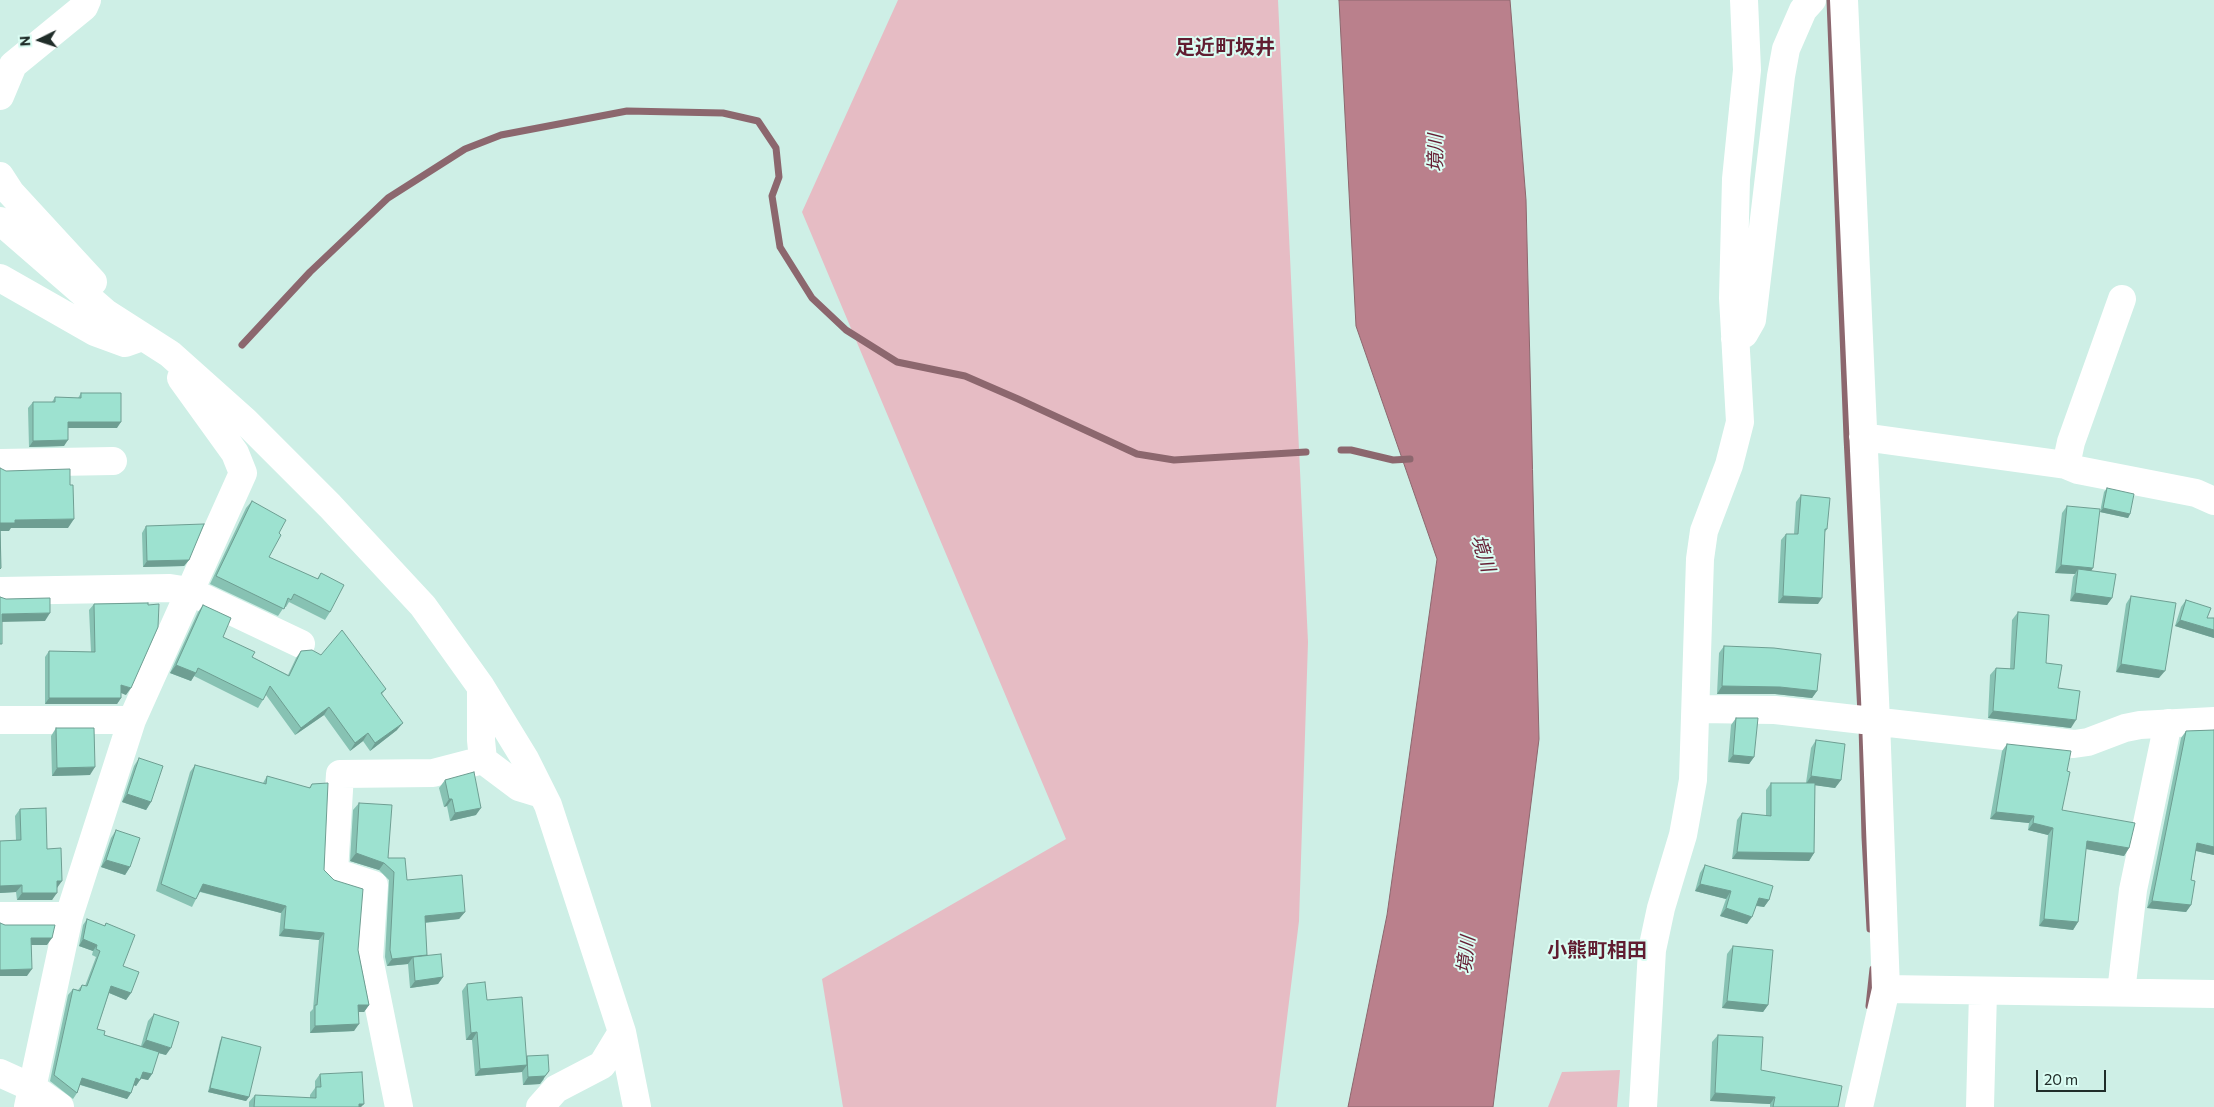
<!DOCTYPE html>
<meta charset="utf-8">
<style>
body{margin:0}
#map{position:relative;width:2214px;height:1107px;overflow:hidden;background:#ceefe6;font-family:Commissioner,sans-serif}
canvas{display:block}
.north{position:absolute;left:15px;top:15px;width:50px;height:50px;-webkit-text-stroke:4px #dbfdf3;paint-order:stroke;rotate:266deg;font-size:14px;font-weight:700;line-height:20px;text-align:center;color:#202d29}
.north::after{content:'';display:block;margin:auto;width:18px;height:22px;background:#202d29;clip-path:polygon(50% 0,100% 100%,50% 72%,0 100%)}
.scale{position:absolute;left:2036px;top:1070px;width:70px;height:22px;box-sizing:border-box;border:2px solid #202d29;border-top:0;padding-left:6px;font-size:15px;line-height:18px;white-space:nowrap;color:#202d29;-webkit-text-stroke:4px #dbfdf3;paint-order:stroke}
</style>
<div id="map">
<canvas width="2214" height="1107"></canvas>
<div class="north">N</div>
<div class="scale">20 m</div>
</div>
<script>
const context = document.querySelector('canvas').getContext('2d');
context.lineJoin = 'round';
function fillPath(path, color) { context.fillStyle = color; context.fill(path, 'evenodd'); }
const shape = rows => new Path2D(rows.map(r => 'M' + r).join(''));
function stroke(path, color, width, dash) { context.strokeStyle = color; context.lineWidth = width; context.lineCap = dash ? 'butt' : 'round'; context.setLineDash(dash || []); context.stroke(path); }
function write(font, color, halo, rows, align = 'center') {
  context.font = font + ' Commissioner,"Noto Sans JP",sans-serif'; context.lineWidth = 4; context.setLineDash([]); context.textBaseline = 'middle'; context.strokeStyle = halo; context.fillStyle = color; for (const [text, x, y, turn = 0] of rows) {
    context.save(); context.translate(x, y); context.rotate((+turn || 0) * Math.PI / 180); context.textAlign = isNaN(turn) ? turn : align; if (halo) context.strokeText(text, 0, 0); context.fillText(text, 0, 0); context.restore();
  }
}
const green = shape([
 [898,0,1278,0,1308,642,1299,921,1276,1107,843,1107,822,979,1066,839,802,212],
 [1620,1070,1617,1107,1548,1107,1562,1072]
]);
const water = shape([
 [1339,0,1510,0,1526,200,1539,739,1493,1107,1348,1107,1387,915,1437,559,1356,326,1339,0]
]);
const stream = shape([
 [1830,0,1847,437,1861,714],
 [242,345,310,272,388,198,465,149,501,135,627,111,723,113,758,121,776,148,779,177,772,196,780,247,812,298,846,330,897,362,965,376,1018,399,1137,454,1174,460,1306,452],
 [1341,450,1351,450,1393,460,1410,459],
 [1862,725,1865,837,1870,929],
 [1869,1006,1873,969]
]);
const street = shape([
 [1844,0,1876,721,1886,989,1859,1107],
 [0,96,13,65,84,7,87,0],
 [0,176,11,193,93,282],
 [0,221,106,313,170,354,245,421,330,506,423,606,481,687,525,759,548,805,622,1032,637,1107],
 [0,278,95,332,125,343,142,337],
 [1735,339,1744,334,1752,320,1781,76,1786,49,1803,10,1812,0],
 [1863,437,2066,465,2078,470,2196,493,2214,501],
 [0,463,113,461],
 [2066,465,2071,442,2122,299],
 [0,591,170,588,189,591,301,644],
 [1696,709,1775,710,2074,744,2088,742,2125,728,2140,725,2214,721],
 [0,720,132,720],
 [483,760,519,787,542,794],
 [0,916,69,916],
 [1886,989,2214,994],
 [2121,992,2133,890,2168,723],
 [0,1073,33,1088,60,1107],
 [28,1107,69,916,132,720,243,473,235,453,181,378],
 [399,1107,369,958,374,885,334,872,340,774,433,773,483,760,481,740,481,687],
 [540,1107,556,1089,602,1065,622,1032],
 [1643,1107,1652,950,1661,908,1683,835,1693,780,1700,559,1704,531,1729,465,1740,422,1733,298,1736,179,1747,70,1744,0],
 [1980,1107,1983,992]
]);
const wall = shape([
 [81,393,117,428,68,428,64,446,29,447,28,408,33,402,52,402,55,397,78,398],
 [2107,488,2130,514,2128,518,2100,512,2104,492],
 [1801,495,1827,529,1825,532,1818,604,1778,603,1781,540,1786,534,1794,534,1796,502],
 [252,501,279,533,269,557,317,579,321,573,330,612,325,620,289,602,286,607,284,607,278,616,210,584,246,508],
 [2067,506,2091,571,2112,598,2107,605,2070,601,2073,577,2075,574,2055,573,2062,513],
 [146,526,189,560,184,566,143,567,142,533],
 [2131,596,2159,678,2116,672,2126,604],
 [2186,600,2207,618,2214,618,2214,638,2175,626,2181,607],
 [94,604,126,695,121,693,121,698,117,704,45,704,45,657,49,651,91,652,89,610],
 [203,605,223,637,252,657,288,675,296,658,301,651,386,689,382,694,397,730,370,751,363,741,350,751,324,715,295,735,266,695,258,708,194,676,191,681,170,673,198,612],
 [2018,612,2046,663,2071,728,1988,718,1990,675,1996,668,2010,669,2012,620],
 [1724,646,1817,691,1812,698,1775,694,1717,694,1719,653],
 [1736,718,1754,757,1749,764,1728,762,1731,725],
 [56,728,90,775,52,776,51,736],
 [2214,730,2214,855,2196,851,2191,880,2191,905,2186,912,2147,908,2181,738,2186,731],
 [1816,740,1841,780,1835,788,1815,785,1814,853,1809,861,1732,859,1737,820,1742,813,1766,816,1766,790,1771,783,1806,783,1811,748],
 [2007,744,2067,771,2062,810,2129,848,2124,856,2086,849,2078,922,2073,930,2039,926,2048,835,2028,830,2029,823,1990,819,2002,751],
 [139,758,151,802,146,810,122,802,134,766],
 [195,765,263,783,267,776,309,788,312,784,324,870,358,950,369,1005,364,1012,359,1012,354,1031,310,1033,310,1012,313,1009,319,940,279,936,281,913,200,892,196,899,192,907,156,891,190,772],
 [445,780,476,815,450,821,447,806,444,807,439,788],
 [359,803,388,858,407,880,465,912,459,919,425,923,427,955,443,977,438,984,410,988,408,964,387,966,385,957,389,880,379,870,350,861,353,810],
 [20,809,47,849,57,888,52,900,17,900,16,892,0,893,0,841,16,840,15,816],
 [116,830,130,867,125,875,101,867,111,838],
 [1705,865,1769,900,1764,907,1756,906,1747,924,1720,916,1726,899,1695,891,1700,873],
 [87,919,104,926,106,923,123,966,131,993,126,1000,109,993,97,1029,104,1035,141,1046,148,1021,154,1014,166,1055,158,1053,152,1074,148,1080,141,1078,136,1086,134,1085,131,1093,127,1099,80,1085,77,1093,73,1099,50,1081,68,995,73,989,78,990,82,985,85,986,96,957,92,955,93,951,79,946,83,925],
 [1733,946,1768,1005,1763,1012,1722,1008,1727,954],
 [467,984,487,1000,526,1057,544,1079,540,1084,523,1085,522,1072,475,1076,472,1040,466,1040,462,991],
 [1718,1035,1761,1070,1838,1107,1770,1107,1770,1104,1710,1101,1712,1042],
 [222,1037,249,1097,246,1101,208,1092,220,1041],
 [320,1074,361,1107,249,1107,249,1102,255,1095,310,1098,310,1095,315,1088,315,1081]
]);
const shadedWall = shape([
 [68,422,121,422,117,428,63,428],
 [68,440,64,446,29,447,33,441],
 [2103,508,2130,514,2128,518,2100,512],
 [74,519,68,528,11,528,9,531,0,531,0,523,15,520],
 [189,560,184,566,143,567,147,561],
 [2061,565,2093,568,2088,576,2078,569,2075,574,2055,573],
 [2075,593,2112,598,2107,605,2070,601],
 [1783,596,1822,598,1818,604,1778,603],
 [50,613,45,621,0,622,2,614],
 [2180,620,2214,630,2214,638,2175,626],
 [2121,664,2165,671,2159,678,2116,672],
 [176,665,196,673,191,681,170,673],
 [121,685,131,688,126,695,117,691],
 [1722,686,1780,687,1817,691,1812,698,1775,694,1717,694],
 [49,698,121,698,117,704,45,704],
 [329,707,324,715,295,735,301,728],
 [1993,711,2076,720,2071,728,1988,718],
 [403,723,397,730,370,751,375,743],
 [368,733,363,741,350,751,355,743],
 [1733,755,1754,757,1749,764,1728,762],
 [95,767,90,775,52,776,57,768],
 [1811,776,1841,780,1835,788,1806,784],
 [127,794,151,802,146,810,122,802],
 [449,799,452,799,447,806,444,807],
 [481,808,476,815,450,821,455,813],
 [1996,812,2034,816,2029,823,1990,819],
 [2033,823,2053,828,2048,835,2028,830],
 [2087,841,2129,848,2124,856,2081,848],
 [2197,843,2214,847,2214,855,2192,850],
 [1737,852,1814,853,1809,861,1732,859],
 [356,853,384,863,379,870,350,861],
 [106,860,130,867,125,875,101,867],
 [57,881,62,881,57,888],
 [203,884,286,906,281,913,198,891],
 [1700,884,1731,891,1726,899,1695,891],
 [22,885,16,892,0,893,0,886],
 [22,893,57,893,52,900,17,900],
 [1759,898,1769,900,1764,907,1753,905],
 [2152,901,2191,905,2186,912,2147,908],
 [1726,908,1752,917,1747,924,1720,916],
 [465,912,459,919,420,923,425,916],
 [2044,919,2078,922,2073,930,2039,926],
 [284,929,324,933,319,940,279,936],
 [31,938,52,938,47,945,26,945],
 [83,939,97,945,93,951,79,946],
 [427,955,413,957,408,964,387,966,392,959],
 [32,969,27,976,0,976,0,970],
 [443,977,438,984,410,988,415,981],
 [111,986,131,993,126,1000,107,992],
 [1727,1001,1768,1005,1763,1012,1722,1008],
 [358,1005,369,1005,364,1012,353,1012],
 [359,1024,354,1031,310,1033,315,1026],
 [477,1032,472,1040,466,1040,471,1033],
 [146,1040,171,1048,166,1055,141,1048],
 [527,1065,522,1072,475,1076,480,1069],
 [549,1071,540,1084,523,1085,528,1077],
 [143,1072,152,1074,148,1080,138,1078],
 [82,1078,131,1093,127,1099,78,1084],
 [136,1078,140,1080,136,1086,131,1084],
 [210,1088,249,1097,246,1101,208,1092],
 [1715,1093,1775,1097,1770,1104,1710,1101],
 [359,1104,364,1104,361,1107,357,1107]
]);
const building = shape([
 [81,393,121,393,121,422,68,422,68,440,33,441,33,402,55,402,55,397,81,398,81,393],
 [0,468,6,471,70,469,70,485,73,485,74,519,15,520,15,523,0,523,0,468],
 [2107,488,2134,494,2130,514,2103,508,2107,488],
 [1801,495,1830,498,1827,529,1825,529,1822,598,1783,596,1786,534,1798,534,1801,495],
 [252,501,286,520,279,533,281,535,269,557,318,579,321,573,344,585,330,612,294,594,291,600,288,598,284,609,216,576,252,501],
 [2067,506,2100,509,2093,568,2061,565,2067,506],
 [204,524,189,560,147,561,146,526,204,524],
 [0,528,1,568,0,569,0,528],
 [2078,569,2116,574,2112,598,2075,593,2078,569],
 [2131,596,2176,603,2165,671,2121,664,2131,596],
 [0,597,6,599,50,598,50,613,2,614,2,644,0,644,0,597],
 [2186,600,2211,608,2207,618,2214,618,2214,630,2180,620,2186,600],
 [148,603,148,605,159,604,158,627,131,688,121,685,121,698,49,698,49,651,95,652,94,604,148,603],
 [203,605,231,618,223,637,255,652,252,657,289,676,301,651,312,650,321,655,342,630,386,689,381,693,403,723,375,743,368,733,355,743,329,707,301,728,270,686,263,700,198,668,196,673,176,665,203,605],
 [2018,612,2049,615,2046,663,2062,665,2058,688,2080,691,2076,720,1993,711,1996,668,2014,669,2018,612],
 [1724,646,1774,648,1821,654,1817,691,1780,687,1722,686,1724,646],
 [1736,718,1758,718,1754,757,1733,755,1736,718],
 [56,728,94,728,95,767,57,768,56,728],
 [2214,730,2214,847,2197,843,2191,880,2195,881,2191,905,2152,901,2186,731,2214,730],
 [1816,740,1845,744,1841,780,1811,776,1816,740],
 [2007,744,2071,751,2067,771,2070,772,2062,810,2135,823,2129,848,2087,841,2078,922,2044,919,2053,828,2033,823,2034,816,1996,812,2007,744],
 [139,758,163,766,151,802,127,794,139,758],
 [195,765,266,784,267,776,310,788,312,784,328,783,324,870,334,880,363,889,358,950,369,1005,358,1005,359,1024,315,1026,315,1005,317,1005,324,933,284,929,286,906,203,884,196,899,161,884,195,765],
 [474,772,481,808,455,813,452,799,449,799,445,780,474,772],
 [1771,783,1815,783,1814,853,1737,852,1742,813,1771,816,1771,783],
 [359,803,392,805,388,858,405,858,407,880,462,875,465,912,425,916,427,955,392,959,390,950,394,872,384,863,356,853,359,803],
 [46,808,47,849,61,848,62,881,57,881,57,893,22,893,22,885,0,886,0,841,21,840,20,809,46,808],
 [116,830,140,838,130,867,106,860,116,830],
 [1705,865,1773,886,1769,900,1759,898,1752,917,1726,908,1731,891,1700,884,1705,865],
 [87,919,105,926,106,923,135,935,123,966,139,972,131,993,111,986,97,1029,105,1031,104,1035,159,1052,152,1074,143,1072,140,1080,136,1078,131,1093,82,1078,77,1093,54,1075,73,989,80,991,82,985,87,986,100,951,96,949,97,945,83,939,87,919],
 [0,923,5,925,55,925,52,938,31,938,32,969,0,970,0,923],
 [1733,946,1773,950,1768,1005,1727,1001,1733,946],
 [441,954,443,977,415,981,413,957,441,954],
 [485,982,487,1000,522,997,527,1065,480,1069,477,1032,471,1033,467,984,485,982],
 [154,1014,179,1022,171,1048,146,1040,154,1014],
 [1718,1035,1763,1037,1761,1070,1842,1086,1838,1107,1773,1107,1775,1097,1715,1093,1718,1035],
 [222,1037,261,1047,249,1097,210,1088,222,1037],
 [548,1055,549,1071,545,1076,528,1077,527,1056,548,1055],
 [362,1072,364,1104,359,1104,359,1107,254,1107,255,1095,316,1098,316,1087,321,1087,320,1074,362,1072]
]);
const waterNames = [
 ["境川",1436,153,-90],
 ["境川",1483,553,72],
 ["境川",1466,955,-83]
];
const quarterNames = [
 ["足近町坂井",1225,47],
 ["小熊町相田",1597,950]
];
fillPath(green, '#e6bcc4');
fillPath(water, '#ba808c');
stroke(water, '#8c676e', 1);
stroke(stream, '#8c676e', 7);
stroke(street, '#fff', 28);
fillPath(wall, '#87c2b3');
fillPath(shadedWall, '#6e9e92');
fillPath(building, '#9de2d0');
stroke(building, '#6e9e92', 1);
write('italic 19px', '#651d33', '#dbfdf3', waterNames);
write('bold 20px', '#611d31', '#dbfdf3', quarterNames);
</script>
